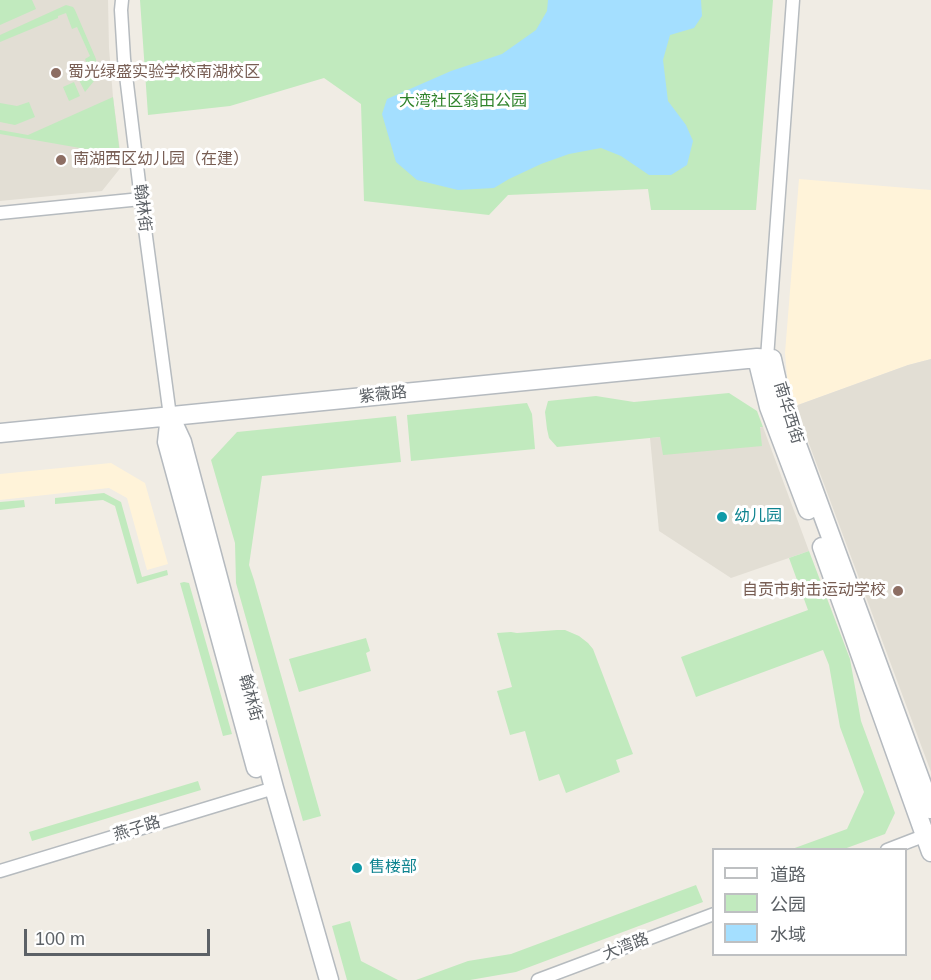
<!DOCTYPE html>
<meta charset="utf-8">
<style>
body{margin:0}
#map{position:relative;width:931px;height:980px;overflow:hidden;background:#f0ece4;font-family:Helvetica,"Noto Sans SC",sans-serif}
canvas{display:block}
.legend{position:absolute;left:712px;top:848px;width:195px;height:108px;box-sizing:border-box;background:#fff;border:2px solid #bec0c2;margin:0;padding:8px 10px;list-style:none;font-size:18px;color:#5c6166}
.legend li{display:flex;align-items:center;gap:12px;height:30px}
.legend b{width:30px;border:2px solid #bec0c2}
.scale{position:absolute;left:24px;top:929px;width:186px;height:27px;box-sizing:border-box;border:3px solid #5c6166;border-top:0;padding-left:8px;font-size:18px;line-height:21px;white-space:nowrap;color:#5c6166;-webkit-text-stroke:4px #fff;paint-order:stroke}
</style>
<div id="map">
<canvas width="931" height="980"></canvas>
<ul class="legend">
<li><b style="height:8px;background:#fff"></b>道路</li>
<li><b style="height:16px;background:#c1eabe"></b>公园</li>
<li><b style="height:16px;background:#a4dfff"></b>水域</li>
</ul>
<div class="scale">100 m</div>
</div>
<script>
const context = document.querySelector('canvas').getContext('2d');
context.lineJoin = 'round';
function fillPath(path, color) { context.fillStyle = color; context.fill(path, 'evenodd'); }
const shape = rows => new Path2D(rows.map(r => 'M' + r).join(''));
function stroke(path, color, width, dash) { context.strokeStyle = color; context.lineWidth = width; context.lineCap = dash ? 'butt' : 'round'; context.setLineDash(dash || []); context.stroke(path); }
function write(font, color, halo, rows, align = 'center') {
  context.font = font + ' Helvetica,"Noto Sans SC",sans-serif'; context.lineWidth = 6; context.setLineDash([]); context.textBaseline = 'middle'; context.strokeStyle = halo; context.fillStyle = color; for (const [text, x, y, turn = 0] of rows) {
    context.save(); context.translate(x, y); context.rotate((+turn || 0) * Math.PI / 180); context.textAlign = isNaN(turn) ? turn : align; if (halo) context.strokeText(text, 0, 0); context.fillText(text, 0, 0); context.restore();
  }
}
const commercial = shape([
 [799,179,931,190,931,359,908,365,795,406,788,387,785,353],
 [111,463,145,483,168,564,147,570,127,498,109,488,0,500,0,474]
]);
const education = shape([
 [0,0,108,0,109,48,113,97,122,166,102,191,0,201],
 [931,359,931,772,795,406,908,365],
 [763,427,809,551,731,578,659,531,650,438]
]);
const green = shape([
 [0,0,32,0,36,9,0,25],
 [140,0,773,0,756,210,651,210,648,189,508,195,489,215,364,201,361,104,324,78,230,106,148,115],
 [66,5,73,7,75,10,96,59,97,70,94,81,85,92,79,80,85,77,83,72,89,69,85,59,90,56,77,27,72,29,66,13,58,16,58,18,0,42,0,35],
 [74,82,80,96,69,101,63,87],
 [113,97,120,155,0,134,0,130,28,135],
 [29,102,35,117,15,125,0,122,0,103,17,106],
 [729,393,757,411,763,427,760,427,762,446,663,455,660,437,557,447,549,438,547,429,545,412,548,401,596,396,634,402],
 [527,403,532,414,535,449,411,461,407,415],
 [396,416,401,462,262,476,249,565,254,580,321,816,303,821,236,583,235,543,211,460,237,432],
 [104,493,121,502,142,577,167,570,168,575,137,584,115,506,103,500,55,504,55,498],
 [24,500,25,507,0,510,0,502],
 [809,551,850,659,861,721,895,813,885,834,844,849,792,849,847,829,864,792,840,727,829,665,823,650,696,697,681,657,808,610,789,558],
 [184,582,189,583,232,734,223,736,180,583],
 [557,630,565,630,579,636,588,643,593,649,633,754,616,760,620,772,566,793,559,774,539,781,525,731,510,735,497,691,512,687,497,633,511,632,517,633],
 [366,638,370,651,366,653,371,671,299,692,289,659],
 [198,781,201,790,32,841,29,832],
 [696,885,703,902,516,972,470,980,416,980,468,961,511,954],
 [350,921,361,961,398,980,347,980,332,926]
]);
const water = shape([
 [548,0,701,0,702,16,694,28,670,35,663,60,668,101,686,125,693,141,687,165,671,175,649,175,621,156,601,148,569,154,541,164,509,179,494,188,458,190,417,180,396,162,382,114,387,99,451,71,502,54,536,30,547,11]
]);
const street = shape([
 [122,0,121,10,124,59,141,199,170,416],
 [0,213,141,199],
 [767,358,793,0],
 [887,850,931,833],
 [0,871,274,788],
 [538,980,714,914]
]);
const secondary = shape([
 [757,358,769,407,808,510],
 [170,416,182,442,274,788,329,980],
 [170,416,167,442,256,768],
 [0,433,535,380,757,358,772,359,782,404,931,809],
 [822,547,931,852]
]);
const markers = [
 [56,73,6,"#8d6e63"],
 [61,160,6,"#8d6e63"],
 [722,517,6,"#0f9aa8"],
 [898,591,6,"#8d6e63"],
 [357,868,6,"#0f9aa8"]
];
const educationNames = [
 ["蜀光绿盛实验学校南湖校区",68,73],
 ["南湖西区幼儿园（在建）",73,160],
 ["自贡市射击运动学校",886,591,"right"]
];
const parkNames = [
 ["大湾社区翁田公园",463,102]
];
const streetNames = [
 ["翰林街",142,208,83],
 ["紫薇路",383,395,-6],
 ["南华西街",788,413,73],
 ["翰林街",250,698,75],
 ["燕子路",137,829,-17],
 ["大湾路",626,947,-21]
];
const cultureNames = [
 ["幼儿园",734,517],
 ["售楼部",369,868]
];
fillPath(commercial, '#fff3d9');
fillPath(education, '#e2ded4');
fillPath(green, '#c1eabe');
fillPath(water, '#a4dfff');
stroke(street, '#b6bbbf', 15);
stroke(secondary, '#b5babf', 21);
stroke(street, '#fff', 12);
stroke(secondary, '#fff', 18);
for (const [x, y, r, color] of markers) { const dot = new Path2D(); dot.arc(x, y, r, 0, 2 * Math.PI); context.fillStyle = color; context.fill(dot); stroke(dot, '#fff', 2); }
write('16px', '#785e54', '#fff', educationNames, 'left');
write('16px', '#30842c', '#fff', parkNames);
write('16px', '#5c6166', '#fff', streetNames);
write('16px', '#0d838f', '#fff', cultureNames, 'left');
</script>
